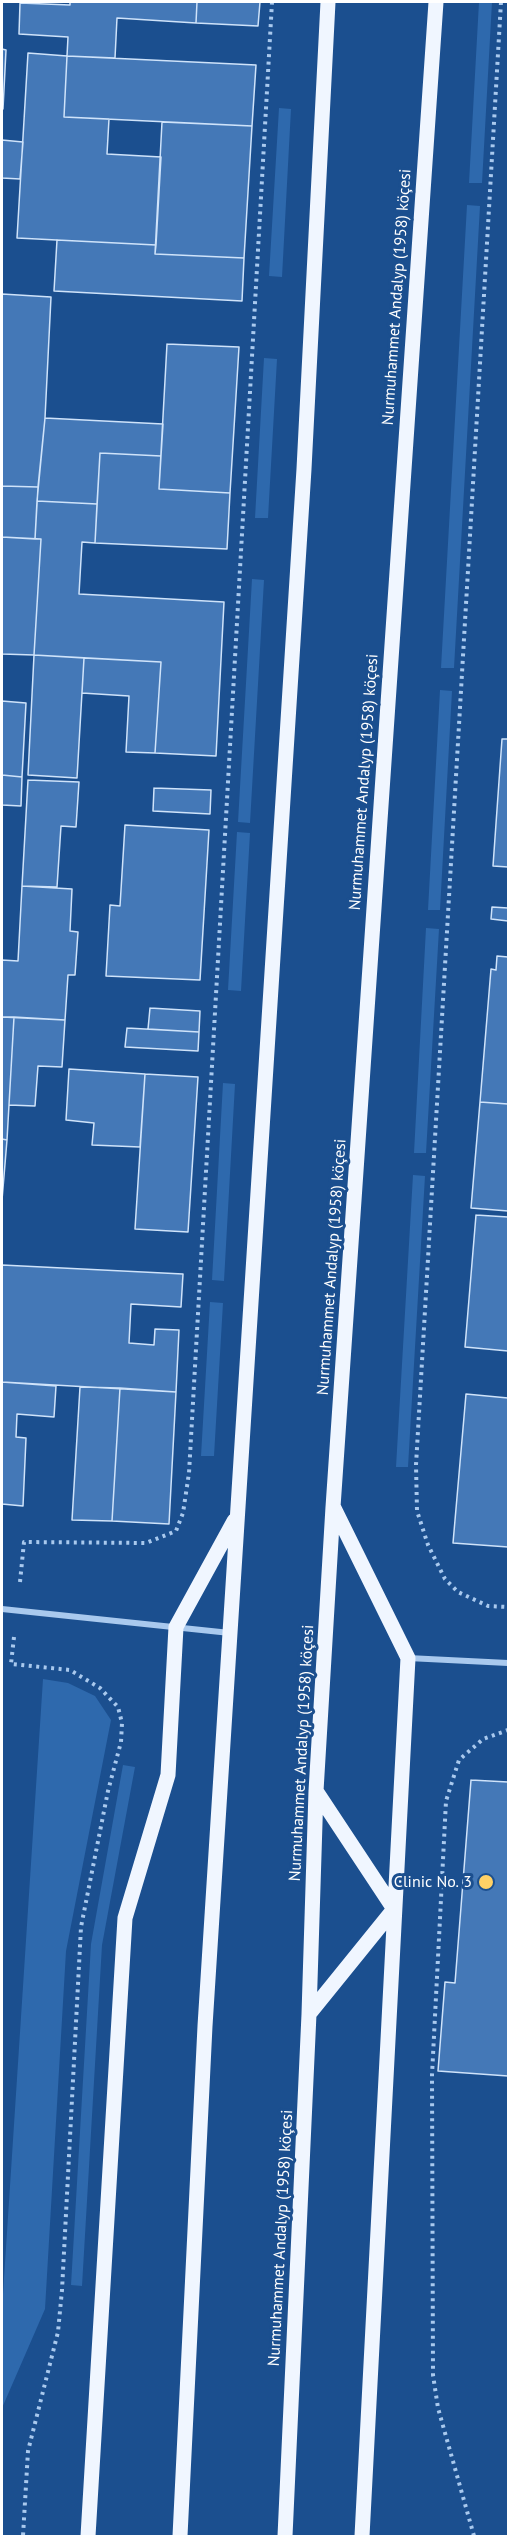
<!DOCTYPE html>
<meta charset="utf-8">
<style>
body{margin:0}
#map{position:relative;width:510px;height:2538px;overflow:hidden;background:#1b4f8f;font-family:"PT Sans",sans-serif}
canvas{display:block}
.frame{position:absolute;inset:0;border:3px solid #fff;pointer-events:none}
</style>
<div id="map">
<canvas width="510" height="2538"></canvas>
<div class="frame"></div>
</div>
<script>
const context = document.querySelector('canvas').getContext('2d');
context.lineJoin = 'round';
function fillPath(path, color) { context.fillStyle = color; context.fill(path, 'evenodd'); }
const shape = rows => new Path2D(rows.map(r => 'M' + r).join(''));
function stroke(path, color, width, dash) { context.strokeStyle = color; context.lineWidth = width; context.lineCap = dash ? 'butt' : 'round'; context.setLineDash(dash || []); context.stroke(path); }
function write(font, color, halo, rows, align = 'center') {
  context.font = font + ' "PT Sans",sans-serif'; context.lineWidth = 6; context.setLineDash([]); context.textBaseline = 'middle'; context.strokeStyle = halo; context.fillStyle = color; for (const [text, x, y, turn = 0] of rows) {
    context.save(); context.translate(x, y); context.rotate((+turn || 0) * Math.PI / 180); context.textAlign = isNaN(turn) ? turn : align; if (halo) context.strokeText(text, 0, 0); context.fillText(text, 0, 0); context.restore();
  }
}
const green = shape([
 [479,2,492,2,482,183,469,183],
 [279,108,291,109,282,277,269,276],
 [467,205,480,206,454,668,441,668],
 [264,358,277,359,268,518,255,518],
 [252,579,264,580,250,823,238,822],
 [440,690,452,691,440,910,428,910],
 [237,832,250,833,241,991,228,990],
 [426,928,439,929,426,1153,414,1153],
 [223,1083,235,1084,224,1281,212,1280],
 [413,1175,425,1176,408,1467,396,1467],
 [210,1302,223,1303,214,1456,201,1456],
 [43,1679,68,1683,95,1696,111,1720,66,1951,45,2309,2,2408,2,2309],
 [123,1765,135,1767,102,1945,82,2286,71,2285,91,1944]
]);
const building = shape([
 [70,2,197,2,196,23,117,18,115,58,67,56,68,37,19,34,20,3,70,5,70,2],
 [197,2,260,2,258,26,196,23,197,2],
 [2,49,6,50,3,109,2,108,2,49],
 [28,53,67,56,64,117,109,119,107,154,161,157,156,245,17,238,28,53],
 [67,56,256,65,252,126,64,117,67,56],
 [162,122,252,126,244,258,155,254,162,122],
 [2,140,23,142,20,179,2,178,2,140],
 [57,240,156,245,155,254,244,258,242,301,54,291,57,240],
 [2,294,51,297,45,418,38,487,2,486,2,294],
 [167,344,239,347,230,493,159,489,167,344],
 [45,418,163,424,161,456,100,453,97,504,37,501,45,418],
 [100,453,161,456,159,489,230,493,227,549,95,543,100,453],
 [2,486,38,487,35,539,2,537,2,486],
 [37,501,97,504,95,543,82,542,79,594,224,602,216,756,155,753,161,662,34,655,41,539,35,539,37,501],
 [2,537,41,539,34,655,2,654,2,537],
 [34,655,84,658,77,778,28,775,34,655],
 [84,658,161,662,155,753,126,752,129,696,82,693,84,658],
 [2,701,26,703,22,777,2,775,2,701],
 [502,739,508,739,508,867,493,866,502,739],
 [2,775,22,777,21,806,2,805,2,775],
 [28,780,79,782,76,827,61,826,57,887,22,886,28,780],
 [154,788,211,790,210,814,153,811,154,788],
 [125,825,209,830,200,980,106,976,110,905,120,906,125,825],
 [22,886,72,889,70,931,78,932,75,975,68,975,65,1020,2,1017,2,960,18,961,22,886],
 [508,906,508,921,491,919,492,907,508,908,508,906],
 [497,956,508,957,508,1104,480,1102,491,969,496,970,497,956],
 [150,1008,200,1011,199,1032,148,1029,150,1008],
 [2,1017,14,1017,7,1140,2,1139,2,1017],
 [14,1017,65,1020,62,1067,38,1066,35,1106,9,1105,14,1017],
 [127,1028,199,1032,198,1051,125,1047,127,1028],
 [69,1069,145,1074,140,1147,92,1145,94,1123,66,1120,69,1069],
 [145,1074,198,1077,188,1232,135,1229,145,1074],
 [480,1102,508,1104,508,1211,471,1208,480,1102],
 [2,1139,7,1140,2,1200,2,1139],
 [476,1215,508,1217,508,1351,465,1347,476,1215],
 [2,1265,183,1274,181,1307,131,1304,129,1343,154,1345,155,1329,179,1330,176,1392,2,1382,2,1265],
 [2,1382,56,1386,54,1417,17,1414,16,1437,26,1438,23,1506,2,1504,2,1382],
 [80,1387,120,1388,112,1521,72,1520,80,1387],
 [120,1388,176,1392,169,1524,112,1521,120,1388],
 [466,1394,508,1398,508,1547,453,1543,466,1394],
 [471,1780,508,1782,508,2076,438,2071,445,1982,455,1983,471,1780]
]);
const path = shape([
 [501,2,416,1465,417,1511,428,1545,445,1579,458,1592,488,1606,508,1607],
 [20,1582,24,1542,146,1543,176,1531,183,1513,189,1473,272,2],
 [14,1637,11,1664,70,1670,100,1688,118,1707,122,1723,121,1742,108,1791,81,1927,62,2290,58,2332,28,2451,23,2536],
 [474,2536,438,2408,433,2375,432,2075,446,1801,459,1760,483,1739,508,1730]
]);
const street = shape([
 [2,1609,230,1633],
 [408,1658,508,1663]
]);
const primary = shape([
 [334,1508,408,1658,362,2536],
 [309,2014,394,1909,316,1791],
 [88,2536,125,1918,168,1775,176,1627,234,1521],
 [180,2536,205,2026,304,469,328,2],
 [285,2536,309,2014,316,1791,333,1507,436,2]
]);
const markers = [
 [486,1882,8,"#ffd166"]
];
const streetNames = [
 ["Nurmuhammet Andalyp (1958) köçesi",397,297,-86],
 ["Nurmuhammet Andalyp (1958) köçesi",364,782,-86],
 ["Nurmuhammet Andalyp (1958) köçesi",332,1267,-86],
 ["Nurmuhammet Andalyp (1958) köçesi",302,1753,-87],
 ["Nurmuhammet Andalyp (1958) köçesi",281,2238,-87]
];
const poiNames = [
 ["Clinic No. 3",472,1882]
];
fillPath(green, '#2e69ad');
fillPath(building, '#4478b7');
stroke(building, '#cfe3fa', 1.5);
stroke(path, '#a9c9ee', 4, [3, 4.5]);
stroke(street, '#a9c9ee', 6);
stroke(primary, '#f0f6ff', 15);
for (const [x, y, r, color] of markers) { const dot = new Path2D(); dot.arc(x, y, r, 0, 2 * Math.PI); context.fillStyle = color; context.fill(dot); stroke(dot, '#1b4f8f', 2); }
write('16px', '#fff', '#1b4f8f', streetNames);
write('16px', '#fff', '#1b4f8f', poiNames, 'right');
</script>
